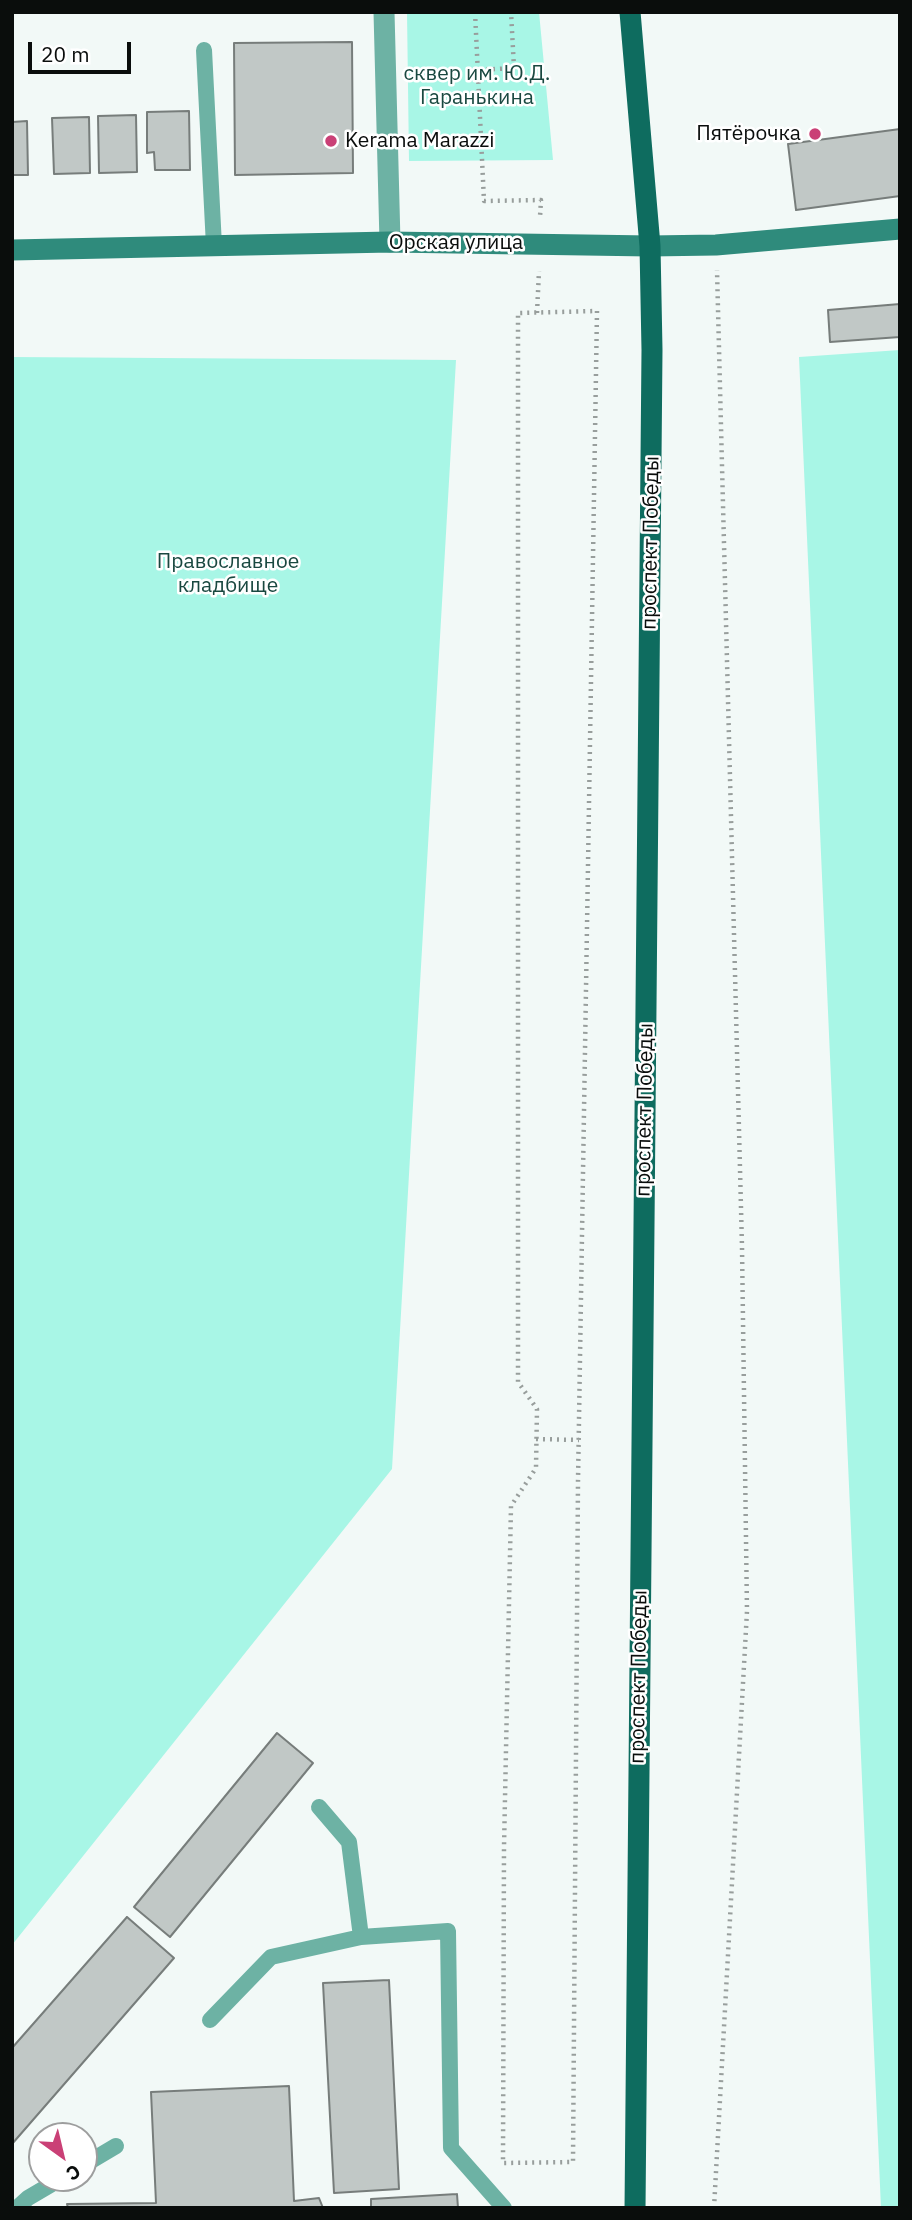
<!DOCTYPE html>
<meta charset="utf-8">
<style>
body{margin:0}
#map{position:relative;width:912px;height:2220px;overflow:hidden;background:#f2f9f7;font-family:"IBM Plex Sans",sans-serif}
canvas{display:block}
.frame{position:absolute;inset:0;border:14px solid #0a0d0c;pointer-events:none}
.north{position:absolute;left:28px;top:2122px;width:70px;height:70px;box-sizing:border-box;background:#fff;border:2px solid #9d9e9e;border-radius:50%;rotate:146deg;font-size:19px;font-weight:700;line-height:28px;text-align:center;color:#0a0d0c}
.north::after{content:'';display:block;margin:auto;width:24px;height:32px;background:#ca4076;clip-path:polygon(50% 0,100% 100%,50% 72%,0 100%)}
.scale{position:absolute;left:28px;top:42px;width:103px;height:32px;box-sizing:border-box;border:4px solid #0a0d0c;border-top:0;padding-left:9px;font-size:21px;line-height:24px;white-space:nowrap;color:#0a0d0c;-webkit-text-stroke:5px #fff;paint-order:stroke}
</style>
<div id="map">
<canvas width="912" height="2220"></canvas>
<div class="frame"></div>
<div class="north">С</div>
<div class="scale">20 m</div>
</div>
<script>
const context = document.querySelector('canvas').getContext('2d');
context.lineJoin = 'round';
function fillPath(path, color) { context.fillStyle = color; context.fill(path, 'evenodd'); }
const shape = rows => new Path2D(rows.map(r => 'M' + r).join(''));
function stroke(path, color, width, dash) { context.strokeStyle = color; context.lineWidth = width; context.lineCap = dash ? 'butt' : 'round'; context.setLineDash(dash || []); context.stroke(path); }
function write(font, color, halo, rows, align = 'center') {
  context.font = font + ' "IBM Plex Sans",sans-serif'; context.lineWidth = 5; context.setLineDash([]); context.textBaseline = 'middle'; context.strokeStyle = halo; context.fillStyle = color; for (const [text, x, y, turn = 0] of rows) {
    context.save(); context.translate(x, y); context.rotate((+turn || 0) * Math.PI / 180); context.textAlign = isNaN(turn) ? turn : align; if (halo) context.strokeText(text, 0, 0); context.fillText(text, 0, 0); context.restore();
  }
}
const green = shape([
 [407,12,539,12,553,160,409,161],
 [900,350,900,2208,881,2208,799,357],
 [12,357,456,360,392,1469,12,1945]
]);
const building = shape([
 [352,42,353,173,235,175,234,43,352,42],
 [189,111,190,170,155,170,154,152,147,153,147,112,189,111],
 [136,115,137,172,99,173,98,116,136,115],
 [89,117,90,173,54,174,52,118,89,117],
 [27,121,28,175,12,175,12,122,27,121],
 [900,129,900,196,796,210,788,144,900,129],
 [900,304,900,337,830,342,828,310,900,304],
 [277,1733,313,1763,170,1937,134,1907,277,1733],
 [127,1917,174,1958,12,2144,12,2048,127,1917],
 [389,1980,399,2189,334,2193,323,1983,389,1980],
 [289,2086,294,2201,319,2198,323,2208,68,2208,67,2204,156,2203,151,2092,289,2086],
 [457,2194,458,2208,371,2208,371,2199,457,2194]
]);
const path = shape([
 [475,12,484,201,541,200,540,217],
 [479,70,514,68,511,12],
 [597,311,578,1481,573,2162,503,2163,504,1847,511,1506,536,1468,537,1409,518,1382,518,313,597,311],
 [537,313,539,271],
 [536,1439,579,1440],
 [714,2208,747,1611,742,1247,717,270]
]);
const service = shape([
 [204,50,214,246],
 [319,1807,349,1842,361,1937,448,1931,451,2148,504,2208],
 [210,2020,271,1957,361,1937],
 [84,2165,116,2146],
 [17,2208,28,2198,62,2178]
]);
const minor = shape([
 [384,12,390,242]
]);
const secondary = shape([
 [12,250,390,242,650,246,716,245,900,229]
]);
const primary = shape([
 [630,12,650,246,652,350,635,2208]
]);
const markers = [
 [815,134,7,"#ca4076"],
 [331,141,7,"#ca4076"]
];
const parkNames = [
 ["сквер им. Ю.Д.",477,74],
 ["Гаранькина",477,98],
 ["Православное",228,562],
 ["кладбище",228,586]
];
const poiNames = [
 ["Пятёрочка",801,134],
 ["Kerama Marazzi",345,141,"left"]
];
const streetNames = [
 ["Орская улица",456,243],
 ["проспект Победы",651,543,-89],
 ["проспект Победы",645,1110,-89],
 ["проспект Победы",639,1677,-89]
];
fillPath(green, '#a8f6e6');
fillPath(building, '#c1c8c6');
stroke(building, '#777d7b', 2);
stroke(path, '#989e9c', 4.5, [2, 5]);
stroke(service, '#6db2a4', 16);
stroke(minor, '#6db2a4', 21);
stroke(secondary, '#2f8b7c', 21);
stroke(primary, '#0e6c5f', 21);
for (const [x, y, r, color] of markers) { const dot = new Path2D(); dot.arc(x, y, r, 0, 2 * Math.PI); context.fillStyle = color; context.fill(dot); stroke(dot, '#fff', 2.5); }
write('21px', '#194840', '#fff', parkNames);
write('21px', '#0a0d0c', '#fff', poiNames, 'right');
write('21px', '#0a0d0c', '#fff', streetNames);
</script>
